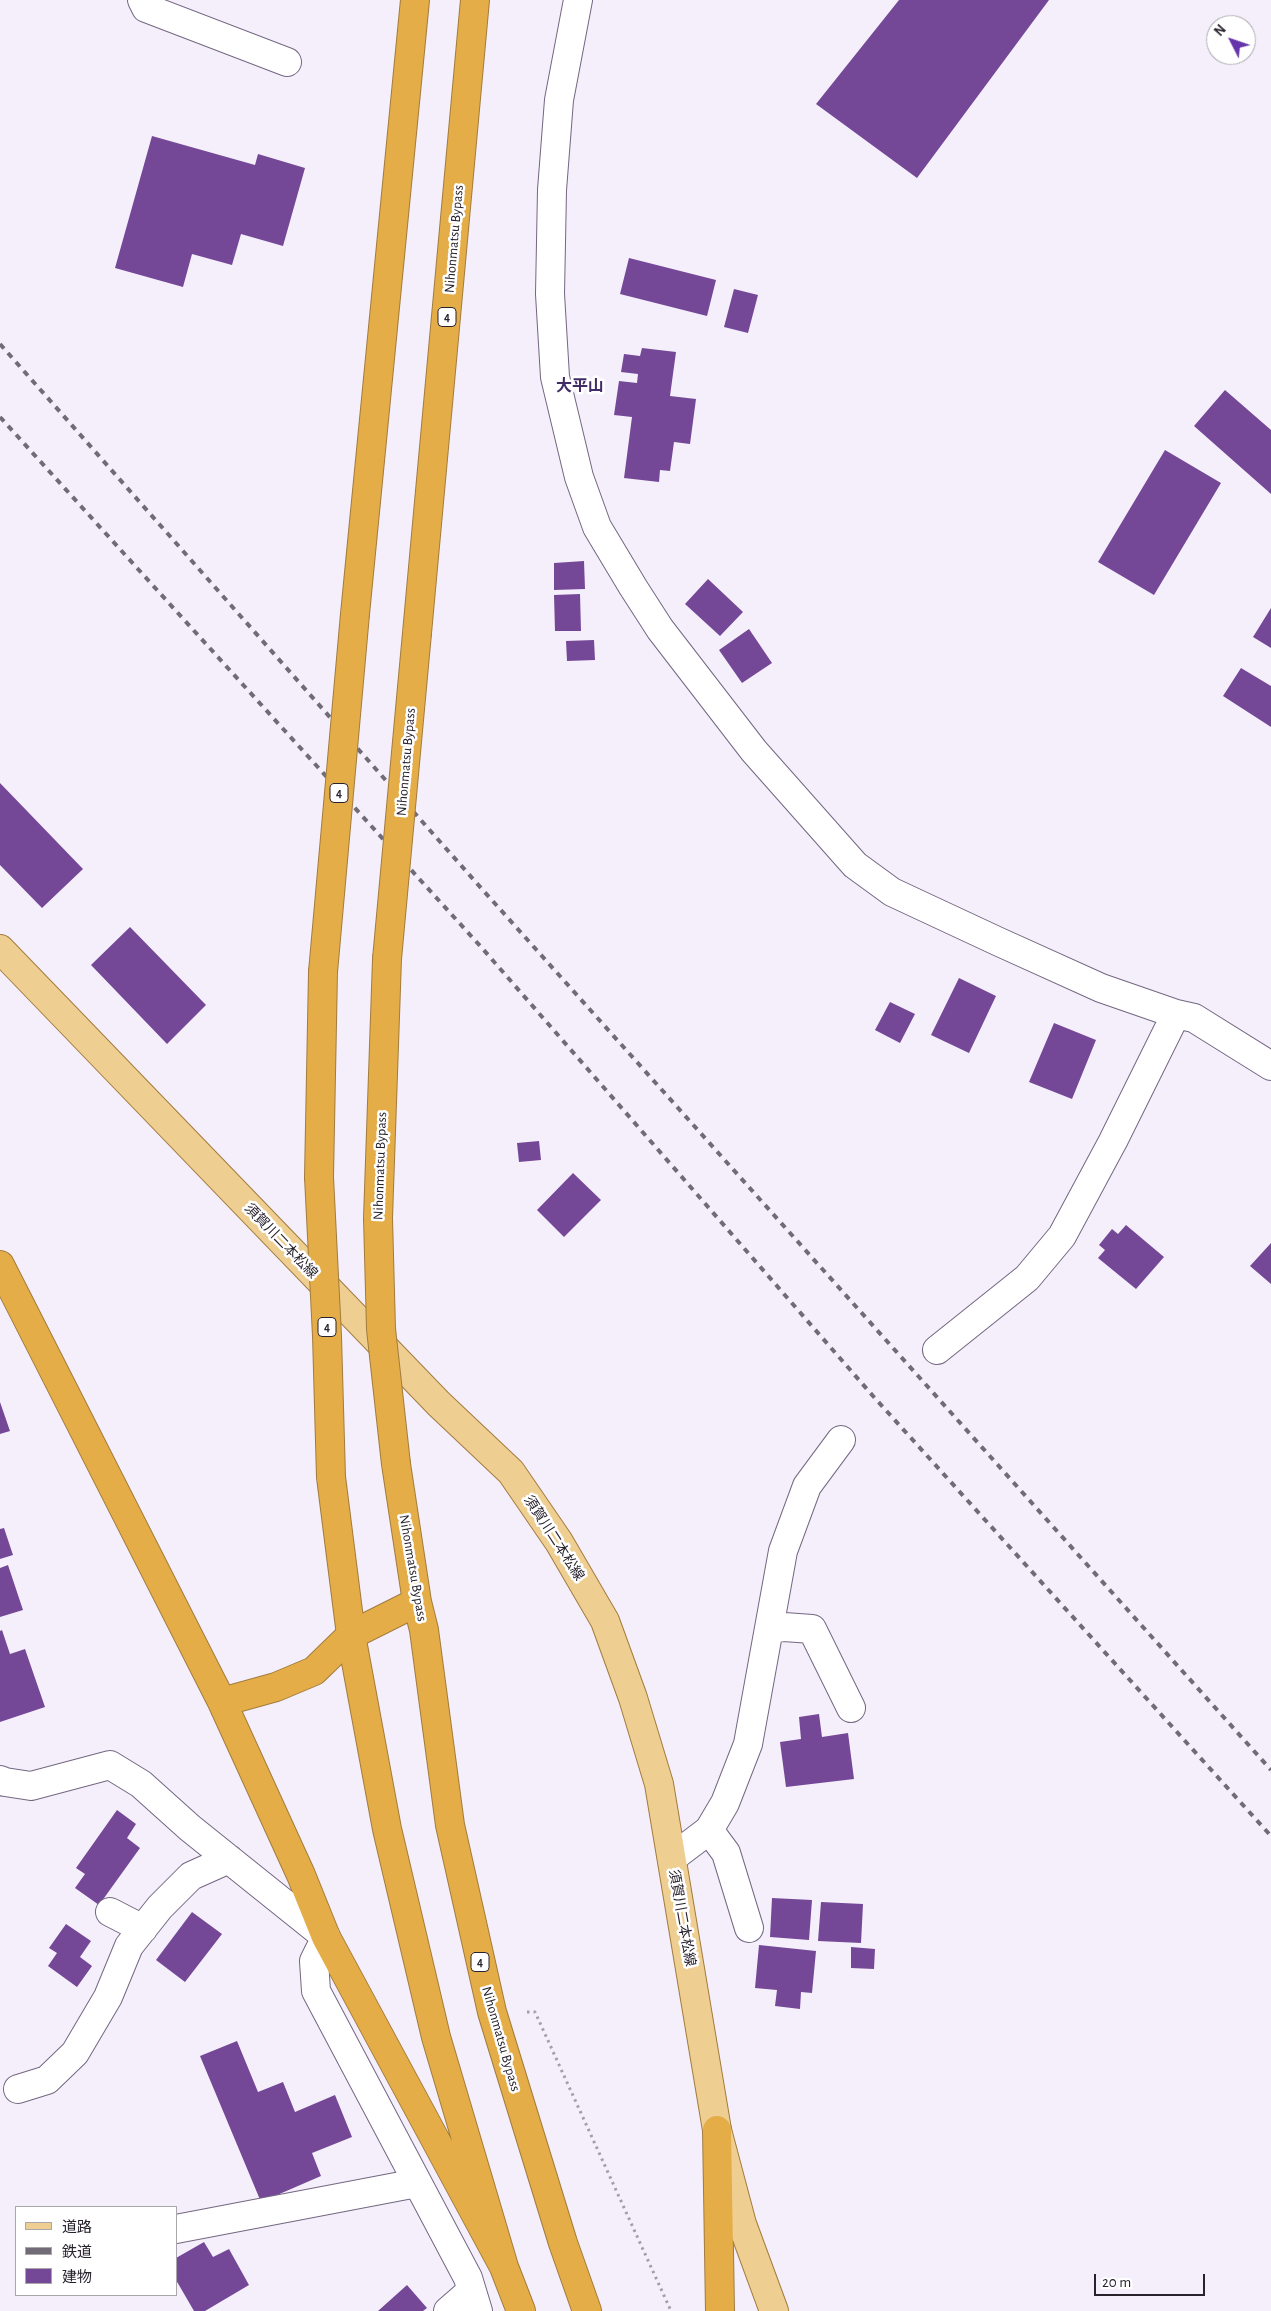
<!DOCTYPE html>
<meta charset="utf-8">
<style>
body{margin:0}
#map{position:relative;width:1271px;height:2311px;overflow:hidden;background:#f5effc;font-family:"Alegreya Sans","Noto Sans JP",sans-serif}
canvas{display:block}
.legend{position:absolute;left:15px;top:2206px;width:162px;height:90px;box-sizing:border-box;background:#fff;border:1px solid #a9a7ab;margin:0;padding:6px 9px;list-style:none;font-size:15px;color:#28222d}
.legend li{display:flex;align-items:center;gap:10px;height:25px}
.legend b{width:25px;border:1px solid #a9a7ab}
.north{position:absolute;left:1206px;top:15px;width:50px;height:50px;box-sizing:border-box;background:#fff;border:1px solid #a9a7ab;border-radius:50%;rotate:311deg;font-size:14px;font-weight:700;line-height:20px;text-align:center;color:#28222d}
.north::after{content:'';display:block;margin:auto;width:18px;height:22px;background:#6634ab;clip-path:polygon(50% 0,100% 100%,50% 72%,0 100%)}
.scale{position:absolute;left:1094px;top:2274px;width:111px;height:22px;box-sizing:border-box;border:2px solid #28222d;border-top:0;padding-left:6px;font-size:15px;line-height:18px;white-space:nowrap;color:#28222d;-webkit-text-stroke:4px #fff;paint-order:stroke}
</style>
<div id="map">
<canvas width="1271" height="2311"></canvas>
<ul class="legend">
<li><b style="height:6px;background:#efce91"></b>道路</li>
<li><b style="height:6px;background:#716b77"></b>鉄道</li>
<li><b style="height:14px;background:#744897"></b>建物</li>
</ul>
<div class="north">N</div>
<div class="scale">20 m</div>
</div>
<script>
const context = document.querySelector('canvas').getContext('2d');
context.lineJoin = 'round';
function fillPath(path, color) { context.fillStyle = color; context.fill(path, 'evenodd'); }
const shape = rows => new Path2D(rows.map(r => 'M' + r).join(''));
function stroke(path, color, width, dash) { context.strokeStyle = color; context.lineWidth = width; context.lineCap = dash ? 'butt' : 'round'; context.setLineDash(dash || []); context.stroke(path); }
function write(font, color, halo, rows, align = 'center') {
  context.font = font + ' "Alegreya Sans","Noto Sans JP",sans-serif'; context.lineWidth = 5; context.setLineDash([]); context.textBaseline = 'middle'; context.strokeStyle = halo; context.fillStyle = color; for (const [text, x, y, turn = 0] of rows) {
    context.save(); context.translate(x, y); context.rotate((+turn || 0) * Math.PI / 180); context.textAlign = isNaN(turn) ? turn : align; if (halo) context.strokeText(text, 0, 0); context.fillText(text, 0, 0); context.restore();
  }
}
const building = shape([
 [899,0,1049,0,917,178,816,104],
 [152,136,255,165,258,154,305,168,283,246,241,234,232,265,192,254,183,287,115,268],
 [629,258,716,280,707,316,620,294],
 [734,289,758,295,748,333,724,327],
 [642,348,676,352,670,396,696,399,690,444,674,442,670,471,660,470,659,482,624,478,632,417,614,415,619,381,637,383,638,374,621,372,624,354,640,356],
 [1225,390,1271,430,1271,494,1194,426],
 [1165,450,1221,483,1154,595,1098,562],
 [584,561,585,589,554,590,554,563],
 [708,579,743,612,720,636,685,604],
 [580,594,581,631,555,631,554,595],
 [1271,608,1271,648,1253,637],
 [749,629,772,663,742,683,719,650],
 [594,640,595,660,567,661,566,641],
 [1241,668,1271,686,1271,727,1223,696],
 [0,783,83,869,42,908,0,865],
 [130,927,206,1005,167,1044,91,965],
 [959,978,996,996,969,1053,931,1035],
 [890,1002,915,1014,900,1043,875,1030],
 [1054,1023,1096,1040,1072,1099,1029,1082],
 [539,1141,541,1160,519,1162,517,1143],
 [573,1173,601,1200,564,1237,537,1210],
 [1126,1225,1164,1257,1136,1289,1098,1258,1105,1250,1099,1245,1112,1229,1118,1234],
 [1271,1243,1271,1284,1250,1266],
 [0,1402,10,1431,0,1434],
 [4,1528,13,1555,0,1559,0,1529],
 [8,1565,23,1610,0,1617,0,1568],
 [2,1630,10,1654,25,1649,45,1707,0,1722,0,1631],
 [819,1714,822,1737,848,1733,854,1779,786,1787,780,1742,801,1739,799,1717],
 [117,1810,136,1824,127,1838,140,1848,99,1905,75,1888,85,1874,76,1868],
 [772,1898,812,1900,809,1940,770,1937],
 [821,1902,863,1904,861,1943,818,1941],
 [192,1912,222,1934,185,1982,156,1960],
 [66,1924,91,1941,80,1957,92,1966,77,1987,48,1966,57,1953,49,1948],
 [759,1945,816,1951,812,1993,801,1992,800,2009,775,2006,777,1990,755,1988],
 [851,1947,875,1949,874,1969,851,1968],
 [237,2041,258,2092,283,2082,295,2112,335,2095,352,2137,312,2153,321,2176,261,2202,200,2056],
 [204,2242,213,2257,229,2249,249,2285,205,2311,194,2311,176,2280,176,2258],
 [407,2285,427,2308,423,2311,378,2311]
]);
const path = shape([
 [527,2012,535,2012,671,2311]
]);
const minor = shape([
 [142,0,146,8,287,62],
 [578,0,559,100,552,190,550,294,555,377,579,477,597,527,633,587,660,629,754,751,855,865,892,892,997,941,1101,988,1176,1014,1194,1018,1271,1066],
 [937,1350,1027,1278,1062,1236,1113,1141,1176,1014],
 [769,1629,784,1627,812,1629,851,1708],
 [0,1780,5,1782,31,1786,110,1765,141,1784,190,1828,326,1937,314,1961,316,1991,468,2278,478,2311],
 [709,1830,726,1853,749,1928],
 [672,1858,709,1830,725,1803,748,1744,783,1551,807,1486,841,1440],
 [110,1912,143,1929],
 [18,2089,47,2080,75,2053,108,1997,129,1946,160,1907,191,1876,229,1859],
 [176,2229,417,2183],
 [448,2311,471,2291]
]);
const major = shape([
 [0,949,439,1404,511,1472,559,1542,605,1621,633,1698,659,1784,717,2130,742,2224,774,2311]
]);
const highway = shape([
 [355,614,415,0],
 [417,633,475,0],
 [319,1177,323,972],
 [378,1218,387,959],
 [0,1265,222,1702,301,1875,326,1937,504,2267],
 [396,1464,417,1602,424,1630,450,1825,492,2012,563,2243,587,2311],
 [331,1477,351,1635,387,1829,436,2037,504,2267,521,2311],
 [222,1702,276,1687,314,1671,351,1635,417,1602],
 [717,2130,720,2311]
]);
const rail = shape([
 [0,344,473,879,1271,1770],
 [0,417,482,948,873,1396,1271,1836]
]);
const highwayBridge = shape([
 [387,959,417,633],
 [323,972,355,614],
 [319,1177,327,1336,331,1477],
 [378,1218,381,1329,396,1464]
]);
const shields = [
 [447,317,18],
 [339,793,18],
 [327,1327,18],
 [480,1962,18]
];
const shieldNames = [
 ["4",447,317],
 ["4",339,793],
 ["4",327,1327],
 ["4",480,1962]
];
const streetNames = [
 ["Nihonmatsu Bypass",454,239,-85],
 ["Nihonmatsu Bypass",406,762,-85],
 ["Nihonmatsu Bypass",380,1166,-88],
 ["須賀川二本松線",281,1241,46],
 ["須賀川二本松線",554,1538,57],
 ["Nihonmatsu Bypass",413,1568,80],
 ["須賀川二本松線",682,1918,80],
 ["Nihonmatsu Bypass",501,2039,74]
];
const quarterNames = [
 ["大平山",580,386]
];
fillPath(building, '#744897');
stroke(minor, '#746782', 30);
stroke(major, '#a27c3e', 30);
stroke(highway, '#a27c3e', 30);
stroke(path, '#a49eaa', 3, [2.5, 4]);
stroke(minor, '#fff', 28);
stroke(major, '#efce91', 28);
stroke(highway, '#e4ad47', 28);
stroke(rail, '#716b77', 4, [6, 6]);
stroke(highwayBridge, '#a27c3e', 30, []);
stroke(highwayBridge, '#e4ad47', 28);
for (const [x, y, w] of shields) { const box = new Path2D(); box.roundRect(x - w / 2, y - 9.5, w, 19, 4); context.fillStyle = '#fff'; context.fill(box); stroke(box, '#28222d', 1); }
write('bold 12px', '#28222d', null, shieldNames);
write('14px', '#28222d', '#fff', streetNames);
write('bold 16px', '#422c67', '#fff', quarterNames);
</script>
